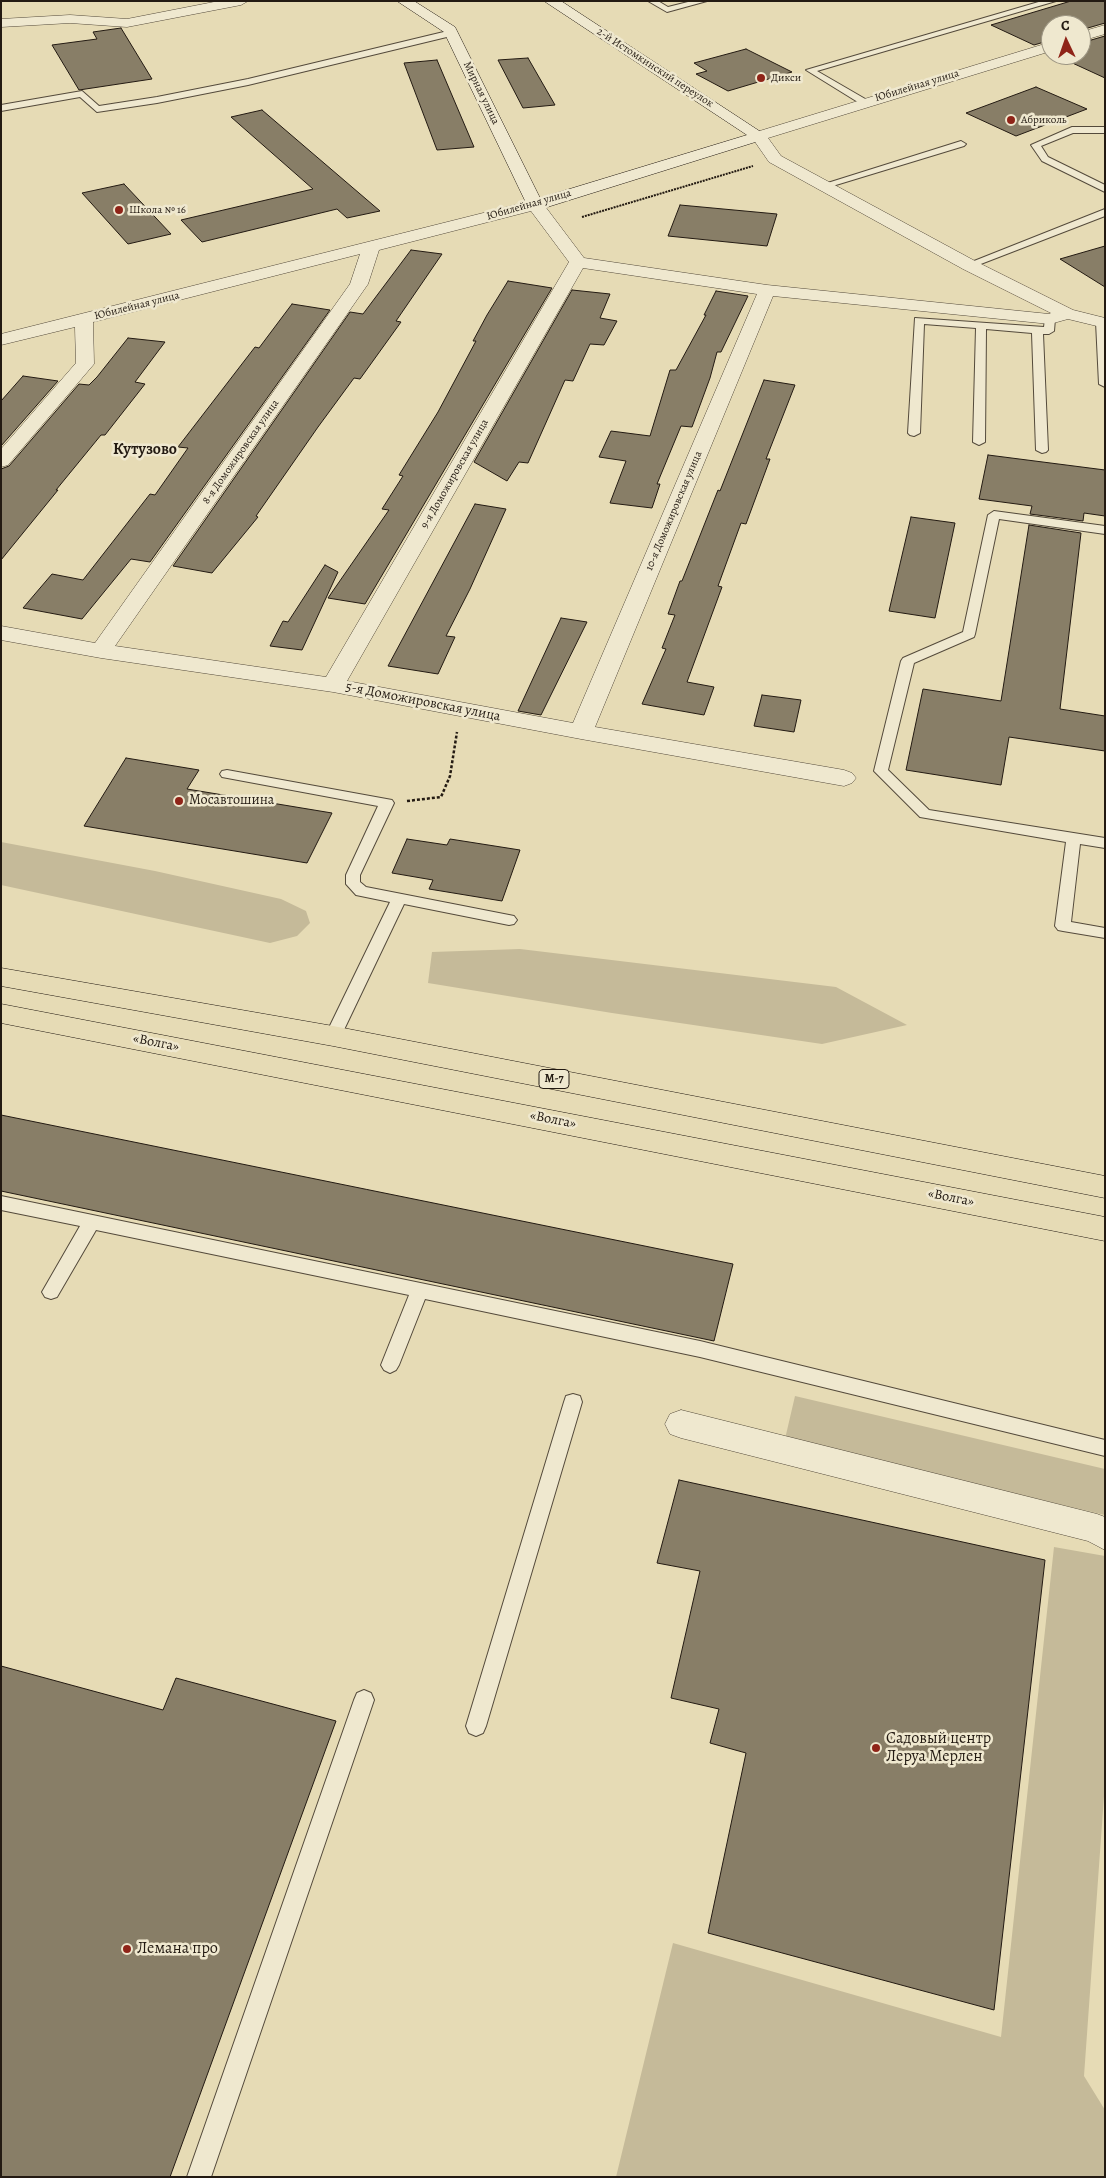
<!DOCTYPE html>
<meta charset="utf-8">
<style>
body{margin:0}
#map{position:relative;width:1106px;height:2178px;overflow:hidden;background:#e6dbb5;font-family:Alegreya,serif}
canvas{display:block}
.frame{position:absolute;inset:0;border:2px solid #231a12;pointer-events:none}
.north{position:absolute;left:1041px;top:15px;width:50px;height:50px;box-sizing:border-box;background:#efe8cf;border:1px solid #9d9683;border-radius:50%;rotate:357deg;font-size:14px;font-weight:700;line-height:20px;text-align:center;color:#231a12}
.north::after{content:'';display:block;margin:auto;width:18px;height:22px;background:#8f2418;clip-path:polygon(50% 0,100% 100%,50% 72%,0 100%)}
</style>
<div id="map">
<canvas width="1106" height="2178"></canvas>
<div class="frame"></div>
<div class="north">С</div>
</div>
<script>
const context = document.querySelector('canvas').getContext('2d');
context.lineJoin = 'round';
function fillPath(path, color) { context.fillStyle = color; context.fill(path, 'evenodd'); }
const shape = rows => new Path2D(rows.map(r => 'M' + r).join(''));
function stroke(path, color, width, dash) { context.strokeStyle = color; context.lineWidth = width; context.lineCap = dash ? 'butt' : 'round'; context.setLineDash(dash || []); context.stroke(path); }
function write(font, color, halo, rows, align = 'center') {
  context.font = font + ' Alegreya,serif'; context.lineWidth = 5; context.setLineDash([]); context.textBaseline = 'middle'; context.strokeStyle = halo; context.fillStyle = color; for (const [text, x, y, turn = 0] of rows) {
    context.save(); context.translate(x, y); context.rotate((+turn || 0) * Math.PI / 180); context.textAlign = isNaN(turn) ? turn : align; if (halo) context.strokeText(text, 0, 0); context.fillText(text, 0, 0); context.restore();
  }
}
const green = shape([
 [1,842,155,871,281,899,306,911,310,923,297,936,270,943,1,885],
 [520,949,836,987,907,1025,822,1044,612,1013,428,983,432,952],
 [795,1396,1105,1469,1105,1515,785,1439],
 [1054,1547,1105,1556,1105,1782,1084,2076,1105,2110,1105,2177,616,2177,673,1943,1001,2037]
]);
const building = shape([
 [1071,1,1105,1,1105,23,1081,30,1081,25,1051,25,1051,40,1034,45,991,25,1071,1],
 [121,28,152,79,79,90,52,45,97,39,93,32,121,28],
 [1105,36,1105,78,1055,55,1081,55,1081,43,1105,36],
 [746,49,792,72,728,91,696,74,707,71,694,63,746,49],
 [528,58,555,105,523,108,498,60,528,58],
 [437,60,454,100,474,147,437,150,404,63,437,60],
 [1036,87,1087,109,1016,136,966,113,1036,87],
 [262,110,380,211,347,218,337,209,202,242,181,220,313,189,231,117,262,110],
 [124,184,171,234,128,244,82,193,124,184],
 [680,205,777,214,767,246,668,236,680,205],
 [1105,246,1105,287,1060,259,1105,246],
 [411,250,442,254,396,321,401,322,360,379,354,378,318,427,256,516,258,517,212,573,173,566,350,312,363,314,411,250],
 [508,281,552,288,365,604,328,598,389,510,382,509,403,476,399,475,438,412,476,341,473,341,487,315,508,281],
 [572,290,610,294,600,318,617,321,604,345,590,344,573,381,565,380,528,463,519,462,507,481,474,462,572,290],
 [716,291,748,296,721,352,717,352,710,378,692,427,681,426,657,484,660,484,652,508,610,503,626,461,599,457,611,431,650,436,670,370,676,370,706,315,704,315,716,291],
 [292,304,330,310,150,562,131,559,82,619,23,608,52,574,83,580,150,494,155,495,188,448,178,447,255,347,259,348,292,304],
 [128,338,165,342,135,382,145,384,105,435,101,435,56,490,58,490,1,560,1,469,9,466,79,384,89,385,97,377,128,338],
 [23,376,58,381,1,446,1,401,23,376],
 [764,380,795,385,766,459,770,459,746,524,741,523,718,586,722,587,687,682,714,687,704,715,642,704,666,649,662,648,675,615,668,614,680,581,682,581,718,490,720,491,764,380],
 [988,455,1105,470,1105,516,1084,513,1083,521,1030,514,1032,506,979,499,988,455],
 [475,504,506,509,470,589,446,636,455,637,438,674,388,666,475,504],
 [911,517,955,523,935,618,889,611,911,517],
 [1029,525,1081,533,1060,709,1105,716,1105,751,1009,737,1001,785,906,770,923,689,1001,701,1029,525],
 [325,565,338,572,302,650,270,646,283,621,288,622,325,565],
 [561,618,587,622,541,715,518,711,561,618],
 [762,695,801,700,794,732,754,726,762,695],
 [126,758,199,770,187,789,332,813,307,863,84,826,126,758],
 [407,839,447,845,450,839,520,850,502,901,429,889,433,880,392,873,407,839],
 [1,1115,733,1264,714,1341,1,1191,1,1115],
 [679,1480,1045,1560,994,2010,708,1933,746,1753,710,1743,719,1709,671,1698,700,1571,657,1563,679,1480],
 [1,1666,163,1710,176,1678,336,1721,170,2177,1,2177,1,1666]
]);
const pathFar1 = shape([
 [582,217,753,166]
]);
const path = shape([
 [407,801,441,797,450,776,457,732]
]);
const lane = shape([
 [648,1,658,1,668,7,692,1,707,1,667,12,648,1],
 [1042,1,1056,1,817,71,867,100,867,104,861,104,806,70,1042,1],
 [452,30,456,33,455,35,248,85,157,103,97,112,80,97,1,111,1,105,82,91,99,106,157,97,248,79,452,30],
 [1072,127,1105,127,1105,133,1073,133,1041,146,1048,157,1105,185,1105,192,1042,161,1031,145,1072,127],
 [961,141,966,144,964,146,826,188,823,189,818,186,961,141],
 [1105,209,1105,216,973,267,969,268,964,265,1105,209],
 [1050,316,1055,319,1054,331,1049,334,1043,334,1048,450,1046,452,1042,453,1036,450,1032,333,986,329,985,442,979,445,973,442,976,328,924,324,920,433,914,436,910,435,908,433,915,318,1044,327,1045,319,1050,316],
 [1101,319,1105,320,1105,387,1099,384,1096,322,1101,319],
 [994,511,1105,526,1105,534,999,519,975,634,974,637,914,663,888,770,929,810,1105,838,1105,848,1080,844,1071,922,1105,928,1105,938,1063,931,1058,930,1055,926,1066,842,920,817,874,771,901,661,903,658,963,632,988,515,994,511],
 [227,770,392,800,394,803,360,875,360,882,366,887,509,915,514,916,517,920,514,924,509,925,404,904,341,1036,339,1040,333,1042,327,1040,325,1036,390,902,356,895,346,884,346,875,378,806,222,777,220,774,222,771,227,770],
 [1,1196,700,1341,1105,1440,1105,1456,700,1357,425,1299,399,1365,396,1370,390,1373,384,1370,381,1365,409,1295,96,1230,57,1297,51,1299,45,1297,42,1292,80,1226,1,1210,1,1196],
 [573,1394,580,1396,582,1402,486,1726,483,1733,476,1736,469,1733,466,1726,564,1402,566,1396,573,1394],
 [364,1690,371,1693,374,1700,211,2177,187,2177,354,1700,357,1693,364,1690]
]);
const street = shape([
 [219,1,248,1,241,5,127,27,70,23,1,27,1,19,70,15,127,19,219,1],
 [1105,25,1105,34,1081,41,1081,32,1105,25],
 [1051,42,1051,51,768,138,781,156,975,261,1073,310,1105,318,1105,328,1068,319,1050,324,773,296,595,727,844,770,852,773,856,778,852,783,844,786,581,739,333,692,101,658,1,640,1,626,95,643,350,284,360,254,93,322,94,364,8,465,1,467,1,449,76,363,75,327,1,345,1,334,535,200,541,201,584,258,767,285,1049,314,1051,313,963,269,769,162,751,136,753,133,1051,42],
 [531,211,569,262,326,677,115,646,368,284,379,250,531,211],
 [583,268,757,294,573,723,347,681,583,268],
 [681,1410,1097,1514,1105,1517,1105,1550,1088,1541,681,1438,670,1434,665,1424,670,1414,681,1410]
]);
const secondary = shape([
 [397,1,414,1,455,27,540,198,747,135,544,1,561,1,767,136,765,139,541,209,529,209,444,32,397,1]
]);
const highway = shape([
 [1,968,333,1026,1105,1176,1105,1198,333,1046,1,986,1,968],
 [1,1004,1105,1217,1105,1241,1,1023,1,1004]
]);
const markers = [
 [761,78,5,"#8f2418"],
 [1011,120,5,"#8f2418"],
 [119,210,5,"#8f2418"],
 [179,801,5,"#8f2418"],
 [876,1748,5,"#8f2418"],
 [127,1949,5,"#8f2418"]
];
const farStreetnames = [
 ["2-й Истомкинский переулок",655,68,33],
 ["Юбилейная улица",917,86,-17],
 ["Мирная улица",481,93,64],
 ["Юбилейная улица",529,205,-16],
 ["Юбилейная улица",137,306,-14],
 ["8-я Доможировская улица",241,452,-55],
 ["9-я Доможировская улица",455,474,-60],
 ["10-я Доможировская улица",674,511,-67]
];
const farPoinames = [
 ["Дикси",771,78],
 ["Абриколь",1021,120],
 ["Школа № 16",129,210]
];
const shields = [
 [554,1079,30]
];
const shieldNames = [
 ["М-7",554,1079]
];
const streetNames = [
 ["5-я Доможировская улица",423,702,11],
 ["«Волга»",156,1043,11],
 ["«Волга»",553,1120,11],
 ["«Волга»",951,1198,11]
];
const poiNames = [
 ["Мосавтошина",189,801]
];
const farDistrictnames = [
 ["Кутузово",145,450]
];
const nearPoinames = [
 ["Садовый центр",886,1739],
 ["Леруа Мерлен",886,1757],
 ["Лемана про",137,1949]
];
fillPath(green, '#c5ba99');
fillPath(building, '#887e67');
stroke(building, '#231a12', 1);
stroke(lane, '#544a3b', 2);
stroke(street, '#544a3b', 1);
stroke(secondary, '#231a12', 1);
stroke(highway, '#231a12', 1);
stroke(pathFar1, '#231a12', 2, [2, 1]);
stroke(path, '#231a12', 2.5, [3, 2]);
fillPath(lane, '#efe8cf');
fillPath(street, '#efe8cf');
fillPath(secondary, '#efe8cf');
fillPath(highway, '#e6dbb5');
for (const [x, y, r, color] of markers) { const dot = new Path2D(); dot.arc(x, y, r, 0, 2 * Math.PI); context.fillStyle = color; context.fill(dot); stroke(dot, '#efe8cf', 2); }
write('11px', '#231a12', '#efe8cf', farStreetnames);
write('11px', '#231a12', '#efe8cf', farPoinames, 'left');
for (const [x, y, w] of shields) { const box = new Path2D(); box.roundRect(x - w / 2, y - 9.5, w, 19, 4); context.fillStyle = '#efe8cf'; context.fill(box); stroke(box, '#231a12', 1); }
write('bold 12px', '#231a12', null, shieldNames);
write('14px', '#231a12', '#efe8cf', streetNames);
write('14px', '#231a12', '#efe8cf', poiNames, 'left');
write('bold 16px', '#231a12', '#efe8cf', farDistrictnames);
write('16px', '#231a12', '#efe8cf', nearPoinames, 'left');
</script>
